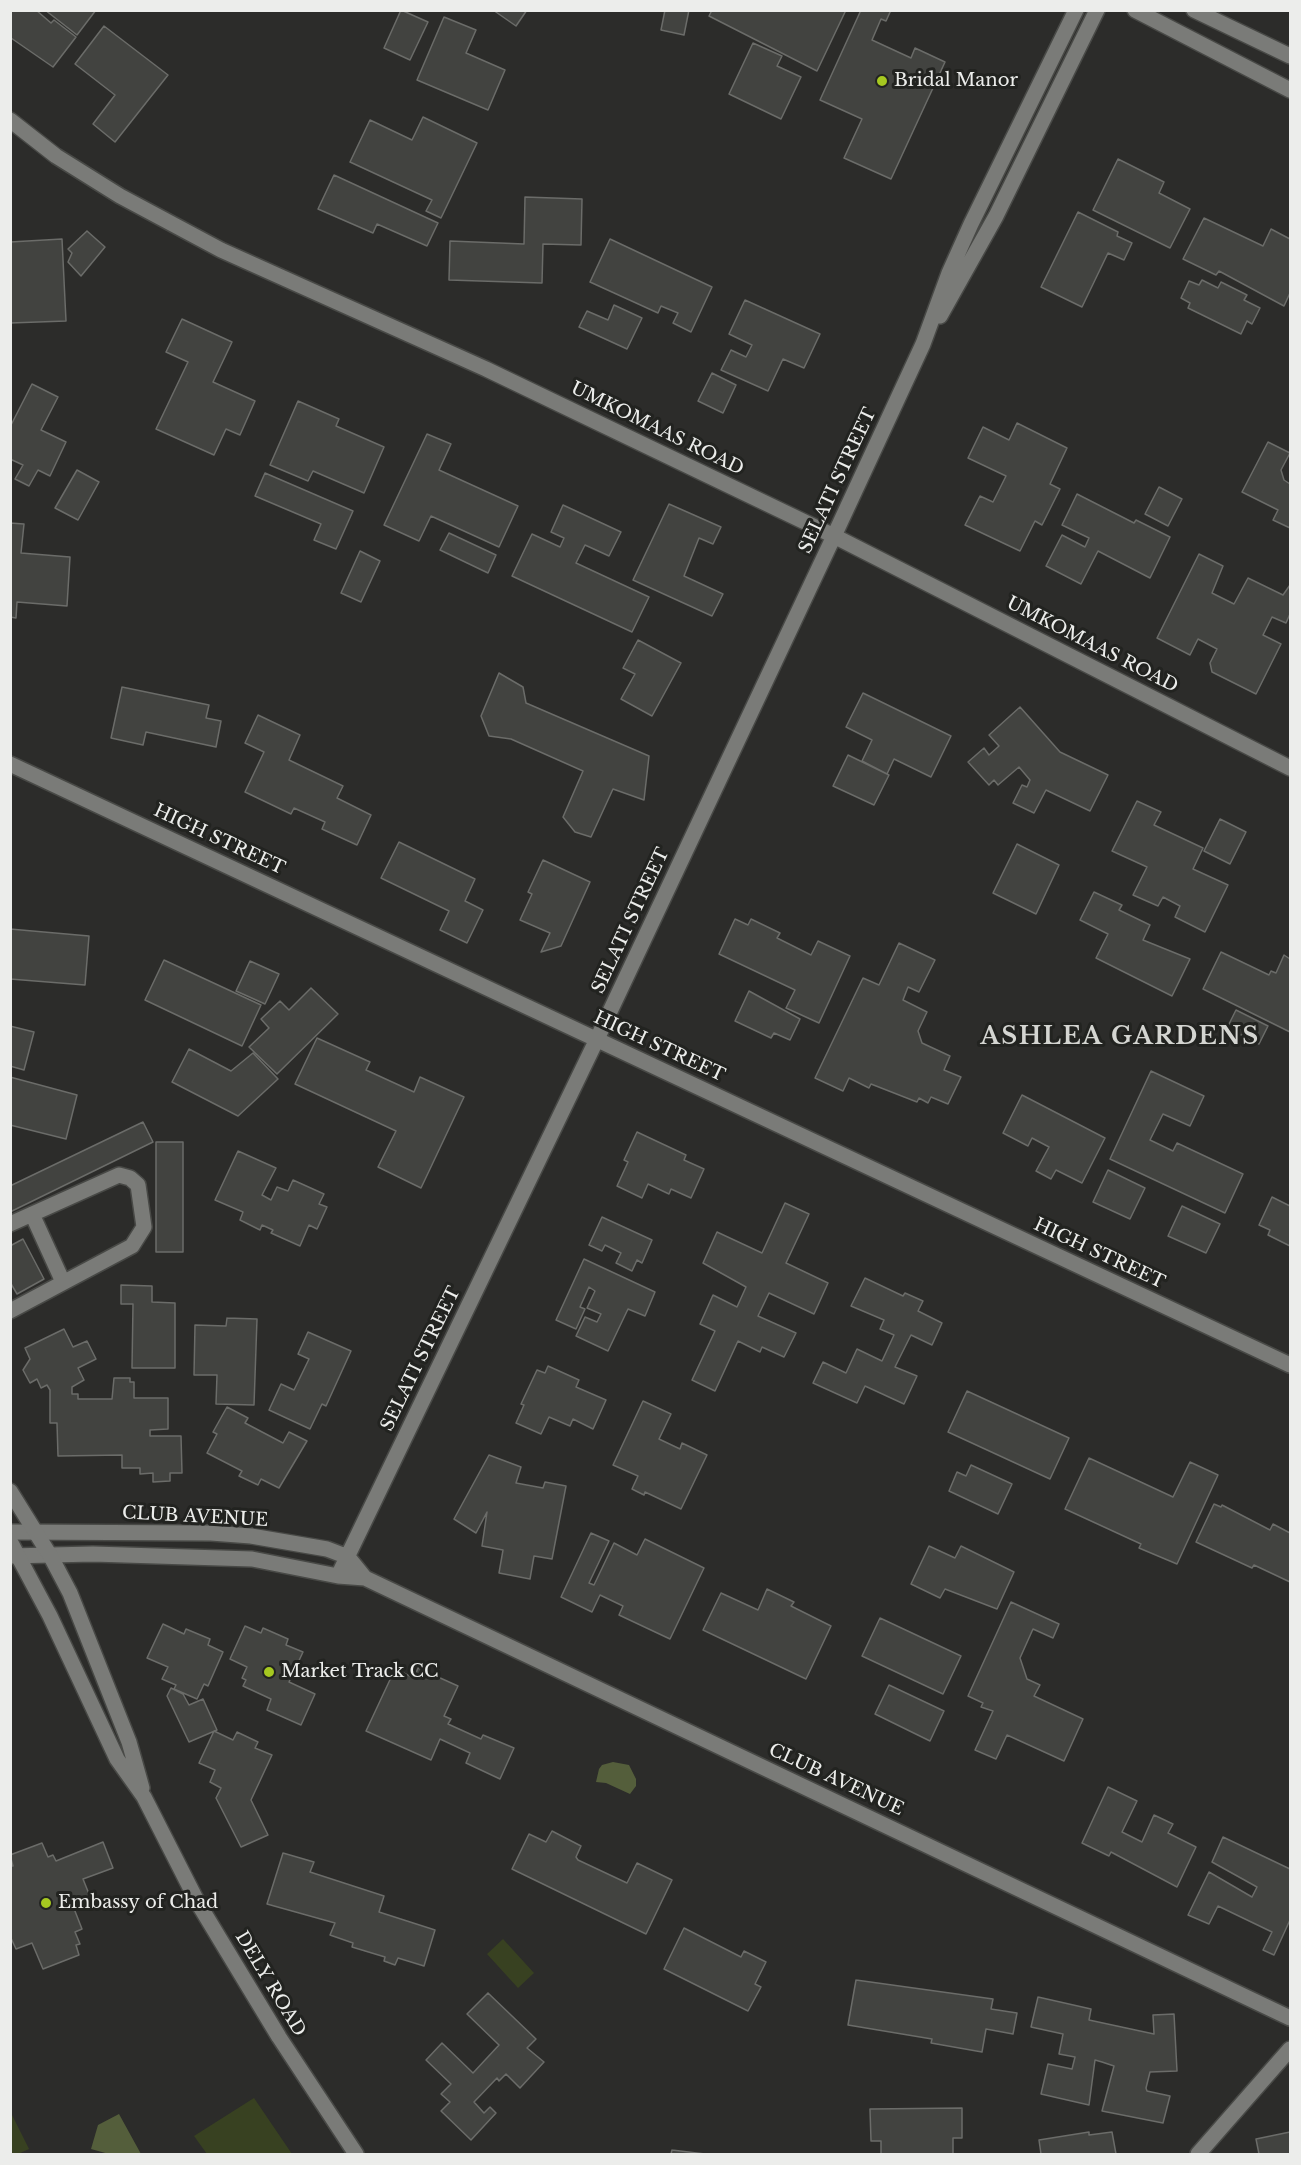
<!DOCTYPE html>
<style>
body{margin:0}
#map{position:relative;width:1301px;height:2165px;overflow:hidden;background:#2c2c2a;font-family:"Libre Baskerville",serif}
canvas{display:block}
.frame{position:absolute;inset:0;border:12px solid #ecedeb;pointer-events:none}
</style>
<div id="map">
<canvas width="1301" height="2165"></canvas>
<div class="frame"></div>
</div>
<script>
const context = document.querySelector('canvas').getContext('2d');
context.lineJoin = 'round';
function fillPath(path, color) { context.fillStyle = color; context.fill(path, 'evenodd'); }
const shape = rows => new Path2D(rows.map(r => 'M' + r).join(''));
function stroke(path, color, width, dash) { context.strokeStyle = color; context.lineWidth = width; context.lineCap = dash ? 'butt' : 'round'; context.setLineDash(dash || []); context.stroke(path); }
function write(font, color, halo, rows, align = 'center') {
  context.font = font + ' "Libre Baskerville",serif'; context.lineWidth = 6; context.setLineDash([]); context.textBaseline = 'middle'; context.strokeStyle = halo; context.fillStyle = color; for (const [text, x, y, turn = 0] of rows) {
    context.save(); context.translate(x, y); context.rotate((+turn || 0) * Math.PI / 180); context.textAlign = isNaN(turn) ? turn : align; if (halo) context.strokeText(text, 0, 0); context.fillText(text, 0, 0); context.restore();
  }
}
const green = shape([
 [503,1939,534,1973,518,1988,487,1954],
 [254,2098,292,2154,207,2154,194,2136],
 [11,2113,29,2149,18,2154,11,2154]
]);
const water = shape([
 [613,1762,629,1765,636,1779,636,1786,630,1794,606,1783,596,1782,599,1769,602,1765],
 [119,2114,141,2154,109,2154,91,2149,98,2125]
]);
const building = shape([
 [10,10,36,10,51,23,54,20,76,37,53,67,11,38,10,10],
 [45,10,96,10,77,35,45,10],
 [401,10,428,22,410,60,384,48,401,10],
 [493,10,527,10,516,26,493,10],
 [665,10,689,10,684,35,661,30,665,10],
 [712,10,846,10,817,71,709,16,712,10],
 [861,10,891,10,886,21,881,19,872,40,911,58,915,48,945,62,891,179,844,158,862,119,820,100,861,10],
 [444,17,476,30,466,53,505,70,488,110,417,80,444,17],
 [104,26,168,75,115,142,93,124,115,95,75,64,104,26],
 [753,43,782,56,777,66,801,77,781,119,729,94,753,43],
 [423,117,477,143,441,218,426,211,432,200,350,162,370,120,412,140,423,117],
 [1118,159,1164,182,1159,193,1190,209,1170,248,1093,210,1118,159],
 [334,175,438,223,427,246,377,224,373,233,318,209,334,175],
 [525,197,582,199,581,245,543,244,542,283,449,280,450,241,524,244,525,197],
 [1078,212,1118,232,1117,236,1132,243,1124,260,1108,253,1082,307,1041,287,1078,212],
 [1204,218,1263,246,1271,229,1290,239,1290,293,1284,306,1219,271,1216,275,1183,259,1204,218],
 [87,231,105,247,81,276,68,262,72,253,68,249,87,231],
 [62,239,66,321,10,323,10,242,62,239],
 [610,239,712,287,691,332,673,323,678,313,661,306,658,313,590,282,610,239],
 [1202,280,1218,288,1221,282,1247,295,1244,300,1260,308,1252,324,1247,321,1241,334,1188,308,1190,303,1181,298,1189,281,1199,285,1202,280],
 [745,300,820,334,804,368,783,359,768,391,721,370,731,350,746,357,752,345,729,334,745,300],
 [614,305,642,318,627,349,579,327,587,311,608,320,614,305],
 [182,319,232,342,213,382,255,401,240,435,226,429,214,455,156,429,188,362,166,352,182,319],
 [712,373,736,385,723,413,698,401,712,373],
 [32,384,58,397,41,430,66,442,50,476,38,470,29,486,15,479,23,465,10,459,10,427,32,384],
 [298,401,339,419,336,426,384,447,364,493,313,471,308,481,270,465,298,401],
 [1017,423,1067,448,1050,484,1060,489,1042,525,1035,521,1020,551,965,525,980,496,993,502,1006,476,968,458,983,427,1009,440,1017,423],
 [427,434,451,444,439,470,518,506,499,547,431,516,419,541,384,525,427,434],
 [1268,442,1290,453,1281,470,1284,480,1290,484,1290,528,1273,520,1278,510,1242,492,1268,442],
 [77,470,99,482,78,520,55,508,77,470],
 [265,473,353,511,336,549,314,540,321,524,255,496,265,473],
 [1159,487,1182,499,1168,526,1145,514,1159,487],
 [1077,494,1134,523,1136,520,1170,537,1150,578,1098,551,1081,584,1046,566,1062,535,1085,547,1089,538,1062,525,1077,494],
 [669,504,721,527,713,544,699,538,684,576,723,594,712,616,633,580,669,504],
 [563,505,621,532,609,556,585,545,576,563,649,597,632,632,512,576,532,534,560,547,564,538,551,532,563,505],
 [10,523,24,524,21,553,70,557,67,606,17,602,16,618,10,617,10,523],
 [449,533,496,555,488,573,440,550,449,533],
 [360,551,380,561,361,602,341,593,360,551],
 [1199,554,1223,566,1212,593,1234,604,1248,578,1283,595,1290,585,1290,614,1286,623,1272,617,1263,635,1281,644,1256,694,1212,672,1210,663,1217,649,1198,639,1190,655,1157,638,1199,554],
 [638,640,681,663,652,716,621,699,635,674,623,668,638,640],
 [499,673,523,687,526,703,649,756,644,800,613,789,591,837,575,832,563,817,583,771,511,739,489,736,481,716,499,673],
 [122,687,209,705,206,718,221,721,216,747,146,732,143,745,111,738,122,687],
 [863,693,951,736,931,777,894,759,887,774,862,761,872,740,846,727,863,693],
 [1020,707,1060,752,1108,775,1090,811,1046,790,1034,813,1013,803,1022,785,1027,787,1030,780,1019,767,998,785,994,780,989,785,968,762,984,748,989,755,999,746,989,735,1020,707],
 [258,715,300,735,289,760,343,786,337,798,371,815,357,845,322,829,325,822,294,808,291,814,245,792,264,752,245,743,258,715],
 [848,755,889,775,874,805,833,786,848,755],
 [1137,801,1161,812,1154,825,1203,848,1193,869,1228,885,1205,932,1175,917,1180,906,1163,897,1158,906,1133,895,1147,867,1112,851,1137,801],
 [1220,819,1246,832,1230,864,1204,851,1220,819],
 [399,842,475,879,465,901,483,910,467,943,440,930,449,911,381,878,399,842],
 [1017,844,1059,865,1036,914,993,893,1017,844],
 [543,860,590,882,561,946,541,952,550,933,520,920,532,894,528,892,543,860],
 [1094,892,1122,905,1119,910,1150,925,1143,940,1190,959,1172,996,1096,958,1108,934,1080,920,1094,892],
 [735,919,748,925,751,919,780,933,777,938,811,955,818,941,850,956,819,1023,786,1008,795,990,719,954,735,919],
 [10,929,89,936,85,985,10,979,10,929],
 [899,943,935,960,919,992,908,987,903,1000,927,1012,918,1031,922,1043,950,1056,944,1070,961,1077,948,1104,931,1097,928,1103,919,1098,917,1102,871,1084,869,1088,849,1078,843,1091,815,1078,863,978,879,985,899,943],
 [1221,952,1269,975,1271,971,1276,973,1284,955,1290,959,1290,1032,1203,989,1221,952],
 [164,960,261,1005,242,1046,145,1000,164,960],
 [250,961,279,974,265,1004,236,991,250,961],
 [311,988,338,1014,277,1074,249,1047,269,1028,261,1019,280,1001,289,1010,311,988],
 [749,991,800,1019,790,1040,774,1033,771,1038,735,1021,749,991],
 [1236,1010,1268,1026,1259,1044,1227,1028,1236,1010],
 [10,1026,34,1032,24,1070,10,1066,10,1026],
 [317,1038,370,1062,366,1070,414,1092,420,1077,464,1097,421,1188,378,1167,396,1131,295,1084,317,1038],
 [189,1049,231,1071,253,1053,278,1079,238,1116,172,1082,189,1049],
 [1151,1071,1204,1096,1190,1126,1163,1114,1150,1140,1173,1151,1177,1143,1243,1174,1225,1213,1110,1159,1151,1071],
 [10,1077,77,1095,66,1139,10,1125,10,1077],
 [1022,1095,1105,1138,1082,1183,1056,1170,1051,1179,1036,1171,1049,1147,1032,1138,1028,1146,1003,1133,1022,1095],
 [143,1122,153,1142,10,1212,10,1186,143,1122],
 [637,1132,686,1155,684,1160,704,1169,691,1198,671,1189,669,1194,648,1184,642,1198,617,1186,628,1162,624,1160,637,1132],
 [156,1142,183,1142,183,1252,156,1252,156,1142],
 [238,1151,276,1168,262,1195,271,1200,277,1187,288,1191,293,1180,324,1194,319,1204,327,1207,317,1229,309,1225,300,1246,271,1233,273,1230,262,1225,260,1230,240,1220,243,1212,215,1200,238,1151],
 [1108,1170,1145,1188,1130,1219,1093,1202,1108,1170],
 [1272,1197,1290,1206,1290,1246,1268,1235,1270,1230,1259,1225,1272,1197],
 [785,1203,809,1214,786,1263,828,1283,814,1314,769,1293,758,1316,796,1333,784,1357,762,1347,760,1352,738,1341,715,1391,692,1380,715,1331,700,1324,713,1295,737,1307,746,1287,703,1263,717,1232,762,1253,785,1203],
 [1182,1206,1220,1224,1206,1253,1168,1236,1182,1206],
 [602,1217,652,1240,642,1263,637,1260,632,1271,616,1263,621,1253,605,1245,602,1251,589,1245,602,1217],
 [23,1239,44,1279,17,1294,10,1282,10,1246,23,1239],
 [584,1259,655,1292,645,1316,628,1309,608,1351,576,1336,585,1317,597,1322,601,1314,587,1308,595,1291,589,1287,580,1307,585,1309,576,1329,556,1320,584,1259],
 [865,1278,903,1296,905,1293,923,1301,918,1311,942,1323,932,1345,911,1335,895,1367,917,1376,904,1404,865,1386,857,1403,813,1383,823,1362,846,1373,857,1349,882,1361,894,1335,880,1329,884,1320,851,1306,865,1278],
 [121,1285,152,1286,152,1302,175,1303,175,1368,132,1368,133,1304,121,1304,121,1285],
 [227,1318,257,1319,254,1405,216,1404,217,1375,194,1375,195,1325,226,1326,227,1318],
 [64,1329,73,1347,87,1341,96,1359,78,1368,84,1380,72,1387,72,1394,78,1394,78,1399,112,1399,114,1378,130,1378,130,1382,134,1382,134,1398,168,1398,168,1429,150,1430,150,1436,181,1436,182,1473,170,1473,170,1481,153,1482,153,1473,140,1474,140,1468,122,1468,122,1455,58,1456,57,1423,50,1423,50,1390,47,1385,41,1388,37,1379,30,1383,23,1370,30,1359,25,1348,64,1329],
 [308,1332,351,1351,326,1406,322,1404,310,1429,269,1410,281,1384,294,1390,309,1359,298,1354,308,1332],
 [548,1366,579,1380,576,1387,606,1400,593,1429,573,1419,570,1426,549,1417,541,1434,516,1423,524,1405,521,1404,537,1370,545,1373,548,1366],
 [967,1391,1069,1438,1050,1479,948,1432,967,1391],
 [643,1401,671,1414,659,1439,680,1449,682,1443,707,1455,681,1509,645,1492,644,1495,632,1489,638,1476,613,1465,643,1401],
 [227,1407,248,1418,245,1423,283,1443,289,1432,307,1441,279,1488,261,1479,258,1485,239,1476,242,1471,207,1453,217,1434,213,1432,227,1407],
 [489,1455,521,1467,516,1483,543,1488,545,1482,566,1486,552,1559,534,1556,530,1579,499,1573,503,1550,482,1546,487,1512,476,1533,454,1519,489,1455],
 [1089,1458,1173,1497,1190,1462,1218,1475,1177,1564,1139,1548,1141,1544,1065,1509,1089,1458],
 [971,1465,1012,1484,998,1514,949,1491,957,1472,966,1476,971,1465],
 [1214,1504,1221,1507,1222,1505,1270,1530,1273,1524,1290,1533,1290,1582,1254,1565,1252,1568,1196,1542,1214,1504],
 [591,1533,609,1541,589,1583,594,1585,614,1543,637,1555,645,1539,704,1568,670,1639,619,1615,623,1606,600,1595,592,1612,561,1597,591,1533],
 [929,1546,955,1558,961,1546,1014,1572,997,1609,945,1589,940,1598,911,1584,929,1546],
 [767,1589,794,1602,791,1606,831,1626,806,1679,703,1630,721,1593,758,1610,767,1589],
 [1011,1602,1059,1624,1053,1638,1033,1629,1020,1658,1027,1679,1040,1685,1034,1696,1083,1719,1064,1761,1007,1735,996,1759,975,1750,993,1711,981,1707,983,1703,968,1696,1011,1602],
 [880,1618,961,1656,943,1694,862,1656,880,1618],
 [163,1624,184,1634,186,1629,210,1639,208,1645,223,1652,208,1686,204,1684,197,1699,174,1689,176,1685,162,1679,168,1667,147,1658,163,1624],
 [245,1626,261,1633,263,1628,288,1639,286,1645,303,1652,289,1682,315,1694,301,1725,267,1710,271,1699,243,1686,246,1680,242,1678,247,1667,230,1659,245,1626],
 [418,1668,458,1686,444,1716,451,1719,448,1724,481,1739,483,1735,514,1748,500,1779,466,1763,470,1753,440,1739,431,1760,366,1731,395,1669,414,1678,418,1668],
 [889,1685,944,1711,930,1741,875,1714,889,1685],
 [171,1688,183,1694,189,1705,203,1699,217,1730,189,1742,167,1696,171,1688],
 [214,1731,233,1740,237,1732,258,1742,255,1748,272,1755,251,1800,268,1835,241,1847,216,1798,221,1788,210,1782,215,1770,199,1763,214,1731],
 [1108,1787,1137,1801,1122,1832,1142,1842,1154,1815,1173,1824,1168,1833,1196,1847,1177,1887,1111,1852,1109,1856,1082,1843,1108,1787],
 [552,1831,581,1846,576,1857,578,1860,627,1883,637,1863,672,1880,646,1934,512,1869,529,1834,546,1842,552,1831],
 [1223,1837,1290,1869,1290,1920,1274,1955,1263,1950,1272,1932,1218,1906,1209,1924,1188,1915,1209,1872,1252,1897,1257,1887,1212,1862,1223,1837],
 [103,1842,113,1868,83,1879,91,1899,73,1906,82,1929,75,1932,80,1944,76,1945,79,1955,43,1969,32,1943,16,1949,10,1936,10,1866,13,1866,10,1855,42,1843,48,1857,53,1855,56,1861,103,1842],
 [283,1853,314,1862,310,1872,384,1896,379,1912,435,1930,424,1966,398,1958,395,1965,384,1961,385,1957,352,1947,353,1943,330,1935,335,1923,267,1904,283,1853],
 [684,1928,741,1957,744,1951,766,1962,755,1984,761,1987,748,2011,664,1969,684,1928],
 [856,1980,993,1999,991,2009,1017,2013,1013,2034,986,2029,982,2052,931,2043,932,2039,848,2025,856,1980],
 [488,1993,536,2039,527,2048,544,2062,520,2088,506,2074,499,2081,497,2078,474,2102,484,2113,490,2107,496,2113,471,2140,441,2111,450,2102,441,2094,451,2084,426,2060,442,2043,473,2073,499,2045,467,2014,488,1993],
 [1038,1997,1091,2009,1089,2020,1154,2034,1153,2015,1174,2014,1177,2071,1150,2072,1146,2088,1147,2091,1170,2096,1163,2123,1102,2111,1114,2066,1102,2062,1095,2060,1089,2105,1041,2094,1048,2064,1072,2069,1075,2057,1059,2054,1063,2034,1031,2027,1038,1997],
 [962,2108,962,2138,953,2138,953,2154,881,2154,881,2141,871,2141,870,2109,962,2108],
 [1089,2132,1089,2135,1112,2132,1116,2154,1041,2154,1039,2140,1089,2132],
 [1290,2132,1290,2154,1259,2154,1256,2139,1290,2132],
 [672,2150,705,2154,671,2154,672,2150]
]);
const service = shape([
 [32,1214,63,1282],
 [10,1224,119,1175,130,1178,138,1185,144,1227,132,1246,10,1311]
]);
const minor = shape([
 [10,120,56,156,120,196,221,250,486,369,834,536,1290,768],
 [940,316,996,216,1097,10],
 [10,764,1290,1365],
 [10,1532,211,1533,251,1536,327,1549,348,1557,365,1578],
 [10,1556,93,1554,252,1559,338,1576,365,1578,1290,2018],
 [338,1576,597,1039,834,536,923,344,949,273,971,224,1076,10],
 [1198,2154,1290,2049]
]);
const tertiary = shape([
 [10,1491,51,1557,70,1593,129,1742,142,1788],
 [10,1541,50,1616,117,1759,144,1797,198,1903,279,2037,356,2154]
]);
const secondary = shape([
 [1135,10,1290,90],
 [1194,10,1290,56]
]);
const markers = [
 [882,81,6,"#a6c820"],
 [269,1672,6,"#a6c820"],
 [46,1903,6,"#a6c820"]
];
const poiNames = [
 ["Bridal Manor",894,81],
 ["Market Track CC",281,1672],
 ["Embassy of Chad",58,1903]
];
const streetNames = [
 ["UMKOMAAS ROAD",657,429,26],
 ["SELATI STREET",838,481,-65],
 ["UMKOMAAS ROAD",1092,645,27],
 ["HIGH STREET",219,840,25],
 ["SELATI STREET",631,921,-65],
 ["HIGH STREET",659,1047,25],
 ["HIGH STREET",1099,1254,25],
 ["SELATI STREET",421,1359,-64],
 ["CLUB AVENUE",195,1517,3],
 ["CLUB AVENUE",836,1780,25],
 ["DELY ROAD",270,1984,59]
];
const districtNames = [
 ["ASHLEA GARDENS",1120,1037]
];
fillPath(green, '#384121');
fillPath(water, '#545e3b');
fillPath(building, '#424340');
stroke(building, '#6b6c69', 1.5);
stroke(service, '#484946', 18);
stroke(minor, '#484946', 18);
stroke(tertiary, '#484946', 18);
stroke(secondary, '#484946', 18);
stroke(service, '#7a7b78', 15);
stroke(minor, '#7a7b78', 15);
stroke(tertiary, '#7a7b78', 15);
stroke(secondary, '#7a7b78', 15);
for (const [x, y, r, color] of markers) { const dot = new Path2D(); dot.arc(x, y, r, 0, 2 * Math.PI); context.fillStyle = color; context.fill(dot); stroke(dot, '#222320', 2); }
write('18px', '#ecedeb', '#222320', poiNames, 'left');
write('18px', '#ecedeb', '#222320', streetNames);
context.letterSpacing = '1.5px';
write('bold 24px', '#d4d5d1', '#222320', districtNames);
context.letterSpacing = '0px';
</script>
